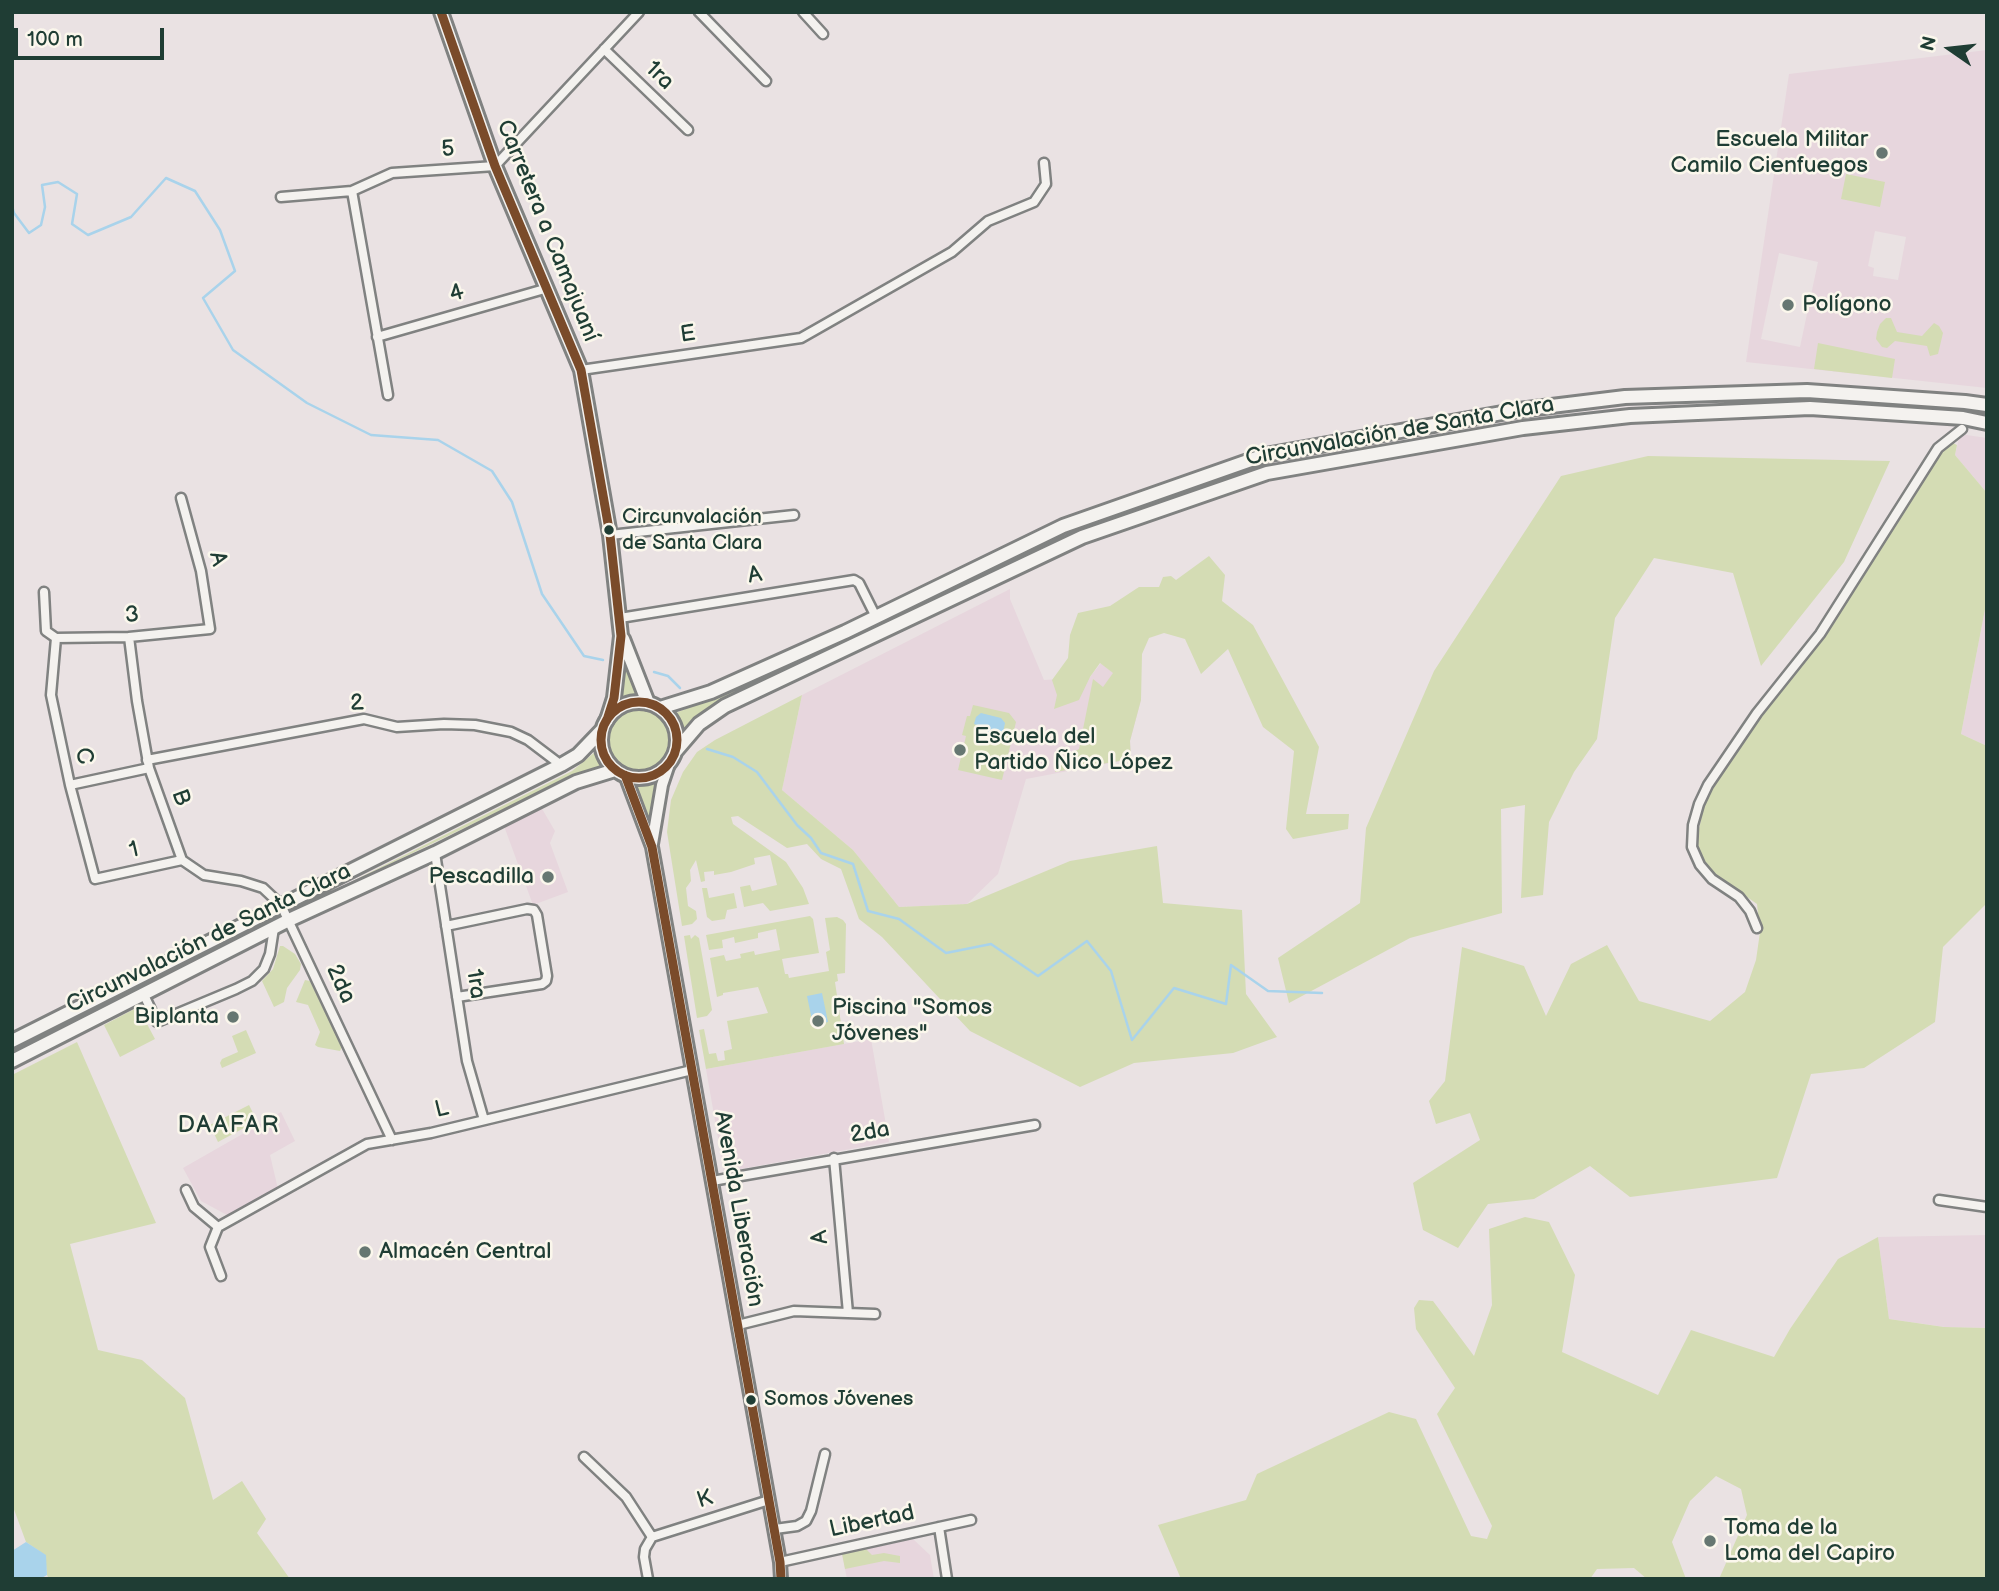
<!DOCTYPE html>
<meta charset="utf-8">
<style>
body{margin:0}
#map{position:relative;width:1999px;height:1591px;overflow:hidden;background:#eae2e3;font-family:"Balsamiq Sans",sans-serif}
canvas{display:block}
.frame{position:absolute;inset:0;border:14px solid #1f3d34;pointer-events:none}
.north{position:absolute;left:1915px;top:14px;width:70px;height:70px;-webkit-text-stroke:5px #fbf7ec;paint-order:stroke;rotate:284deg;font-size:19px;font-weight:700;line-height:28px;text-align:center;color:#1f3d34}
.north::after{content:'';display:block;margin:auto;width:24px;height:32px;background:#1f3d34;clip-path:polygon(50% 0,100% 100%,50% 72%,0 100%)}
.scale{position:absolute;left:14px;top:28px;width:150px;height:32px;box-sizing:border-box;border:4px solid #1f3d34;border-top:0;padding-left:9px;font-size:21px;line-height:24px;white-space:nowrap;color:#1f3d34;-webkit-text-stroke:5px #fbf7ec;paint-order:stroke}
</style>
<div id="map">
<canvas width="1999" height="1591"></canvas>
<div class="frame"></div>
<div class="north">N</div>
<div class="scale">100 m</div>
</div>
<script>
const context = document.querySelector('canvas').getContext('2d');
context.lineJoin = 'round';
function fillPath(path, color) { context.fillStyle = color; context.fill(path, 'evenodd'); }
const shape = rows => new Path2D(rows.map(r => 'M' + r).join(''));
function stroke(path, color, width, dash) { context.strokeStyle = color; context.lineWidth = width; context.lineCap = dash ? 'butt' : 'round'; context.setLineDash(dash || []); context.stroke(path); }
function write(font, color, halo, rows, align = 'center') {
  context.font = font + ' "Balsamiq Sans",sans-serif'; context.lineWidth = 5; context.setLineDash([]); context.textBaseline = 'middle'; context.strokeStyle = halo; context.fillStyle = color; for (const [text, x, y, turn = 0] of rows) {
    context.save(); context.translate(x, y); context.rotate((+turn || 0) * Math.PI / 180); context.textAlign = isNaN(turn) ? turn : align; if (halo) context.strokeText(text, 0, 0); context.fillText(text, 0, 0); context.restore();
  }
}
const built = shape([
 [1987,50,1987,388,1746,362,1789,74],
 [1875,231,1906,237,1898,280,1873,276,1874,268,1868,266],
 [1779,253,1818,262,1800,347,1761,339],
 [1960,434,1987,438,1987,493,1955,455],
 [1010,589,1010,599,1044,680,1090,677,1101,663,1114,673,1104,687,1141,700,1130,741,1131,759,1026,779,998,874,967,904,899,907,853,850,782,790,802,695],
 [1987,599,1987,746,1961,734],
 [541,807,555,831,550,843,568,892,533,905,504,826],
 [871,1039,889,1142,724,1172,706,1069],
 [281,1112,295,1141,270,1155,278,1189,227,1215,201,1201,183,1168],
 [1987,1235,1987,1328,1945,1327,1889,1319,1878,1237],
 [913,1539,930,1555,934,1579,847,1579,842,1554]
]);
const green = shape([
 [1846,174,1885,182,1880,207,1841,199],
 [1886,318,1891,318,1897,332,1922,336,1934,323,1939,326,1943,333,1938,354,1930,356,1927,346,1895,341,1887,348,1882,347,1876,339,1877,332,1880,324],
 [1818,343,1895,359,1892,378,1814,369],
 [1951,442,1957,445,1955,455,1987,493,1987,599,1961,734,1987,746,1987,903,1943,947,1935,1022,1864,1068,1811,1074,1777,1178,1630,1197,1590,1166,1534,1199,1488,1204,1458,1248,1423,1230,1413,1183,1480,1140,1470,1113,1436,1124,1429,1101,1445,1081,1462,947,1524,966,1546,1016,1571,964,1607,945,1639,1001,1710,1021,1745,992,1756,960,1760,932,1757,904,1716,875,1702,862,1696,844,1704,805,1712,787,1764,711,1824,637,1943,447],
 [1648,456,1890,461,1844,562,1761,666,1733,573,1654,558,1615,618,1597,739,1574,772,1549,822,1543,895,1521,898,1525,805,1501,809,1502,913,1410,938,1289,1003,1278,958,1360,903,1366,828,1434,671,1561,476],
 [1209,556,1225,575,1222,601,1253,625,1319,747,1306,814,1349,814,1348,829,1293,839,1286,829,1294,751,1263,727,1228,649,1201,674,1185,639,1164,633,1149,638,1142,654,1141,700,1130,741,1131,759,1055,772,1056,761,1079,749,1093,679,1103,687,1113,673,1100,663,1090,677,1079,700,1054,709,1057,695,1052,680,1068,658,1070,635,1078,613,1110,606,1139,587,1159,587,1163,577,1171,576,1176,580],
 [826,648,828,652,723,701,683,729,676,713],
 [625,657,642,695,619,699,623,680],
 [802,695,782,790,853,850,899,907,967,904,1070,861,1157,846,1163,903,1242,910,1246,994,1277,1037,1233,1053,1134,1063,1080,1087,970,1031,882,937,859,919,841,869,821,859,807,844,787,848,738,816,731,817,733,824,786,862,803,888,809,904,770,911,763,903,744,907,740,887,750,885,752,891,777,885,770,855,754,858,755,864,731,872,714,875,714,871,704,872,705,881,701,882,696,860,690,870,691,881,686,888,688,906,696,911,697,919,692,924,682,926,667,832,671,800,683,772,697,752,715,740],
 [973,705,1009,713,1016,722,1002,780,958,770,966,736,962,735,967,716,970,716],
 '608 741a31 31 0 1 1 62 0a31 31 0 1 1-62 0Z',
 [595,752,603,769,574,775,303,906,572,771],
 [657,782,650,830,632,787],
 [702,888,707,888,709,898,734,893,737,908,727,910,725,919,712,921,707,917],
 [810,916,813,919,819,953,782,959,785,974,788,974,789,978,829,971,826,952,830,950,825,918,837,917,843,920,846,924,845,973,837,974,838,981,835,982,844,1044,706,1069,699,1030,704,1029,709,1054,716,1053,718,1061,725,1060,724,1051,732,1049,727,1021,768,1013,758,987,723,993,723,995,717,997,710,958,724,955,726,961,741,958,740,954,754,951,755,955,780,950,776,929,758,933,758,938,735,943,734,937,722,940,723,948,709,950,706,935],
 [261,924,264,926,12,1055,12,1049],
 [690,935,691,939,695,935,699,938,712,1010,707,1016,697,1018,684,936],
 [280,946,283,946,295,954,301,964,300,970,287,988,284,1002,274,1007,262,981,273,969],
 [305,980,310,981,342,1047,340,1051,318,1047,315,1045,320,1032,308,1005,296,1002],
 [138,1007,155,1039,120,1057,104,1025],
 [246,1030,256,1053,222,1068,220,1063,222,1059,238,1052,232,1036],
 [77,1042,156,1223,70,1244,98,1350,142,1360,185,1398,213,1500,242,1481,266,1519,257,1533,290,1579,49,1579,47,1575,45,1555,26,1542,12,1504,12,1075],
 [249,1105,257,1121,218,1142,210,1125],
 [1525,1217,1549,1222,1575,1275,1562,1352,1658,1395,1691,1330,1774,1357,1790,1329,1838,1259,1878,1237,1889,1319,1944,1327,1987,1328,1987,1579,1719,1579,1747,1515,1741,1489,1716,1476,1690,1501,1672,1542,1686,1579,1647,1579,1634,1568,1597,1569,1590,1579,1181,1579,1158,1525,1246,1500,1257,1474,1389,1412,1416,1419,1471,1536,1487,1539,1492,1526,1437,1414,1455,1388,1416,1329,1414,1308,1419,1300,1433,1301,1474,1356,1492,1305,1489,1229],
 [866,1549,872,1555,884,1553,900,1556,900,1563,884,1561,845,1569,842,1554]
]);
const water = shape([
 [981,713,1001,718,1005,723,1003,733,997,737,979,733,977,725,974,724,976,717],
 [822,993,828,1022,813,1025,807,996],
 [26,1542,46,1555,47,1575,40,1579,12,1579,12,1551]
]);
const stream = shape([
 [12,206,14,213,29,233,41,225,45,207,42,185,58,182,77,194,72,224,88,235,131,217,166,178,195,191,220,230,235,271,203,298,233,350,307,403,371,435,438,440,492,471,512,502,542,594,584,656,603,660],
 [654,672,668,676,680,688],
 [707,749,733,757,757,772,797,825,811,838,821,853,853,864,868,911,899,919,946,953,991,944,1038,976,1087,941,1111,971,1132,1040,1174,988,1226,1004,1231,965,1268,991,1322,993]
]);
const minor = shape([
 [699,12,766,81],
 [803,12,823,34],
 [604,49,688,130],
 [352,191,388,395],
 [281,197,352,191,392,173,495,166,639,12],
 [377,337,548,288],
 [581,370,801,338,952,252,988,221,1034,202,1046,184,1044,163],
 [610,535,794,515],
 [44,592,46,631,56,638],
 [620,618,854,580,859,583,876,617],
 [129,637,137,701,149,768,182,860,204,875,241,881,263,888,281,905,392,1140],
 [56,638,51,695,70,785,95,879,182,860],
 [56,638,129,637,210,629,201,571,181,498],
 [147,760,364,719,397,727,444,724,475,725,511,732,528,740,561,765],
 [70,785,149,768],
 [435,853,467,1061,484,1120],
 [446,926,527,909,534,910,537,915,547,976,546,981,542,984,457,997],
 [1757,928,1750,911,1739,897,1712,879,1700,865,1692,847,1693,825,1699,804,1708,785,1757,713,1820,634,1938,448,1962,429],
 [144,995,157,1022,236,989,252,981,264,969,270,954,274,928],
 [834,1158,848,1313],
 [712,1181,1035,1125],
 [186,1190,194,1207,218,1227,210,1247,221,1276],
 [1939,1200,1987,1207],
 [218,1227,367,1144,431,1133,692,1070],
 [738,1325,794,1311,875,1314],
 [584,1457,626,1497,652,1537,645,1549,644,1557,648,1579],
 [939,1527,947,1579],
 [775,1529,797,1526,806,1521,811,1511,825,1454],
 [652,1537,769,1500],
 [780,1562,971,1520]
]);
const secondary = shape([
 [625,775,652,847,780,1562,781,1579],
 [652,844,662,785,670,761]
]);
const primary = shape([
 [441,12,495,166,581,370,610,535,621,636,614,698,607,720],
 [623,639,648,703]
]);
const trunk = shape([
 '601 740a38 38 0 1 1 76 0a38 38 0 1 1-76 0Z',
 [660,708,711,692,845,632,1063,526,1265,455,1519,410,1625,397,1807,391,1965,402,1987,405],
 [675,752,699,724,725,706,1082,537,1267,473,1523,428,1630,416,1810,408,1963,418,1987,423],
 [12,1041,561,765,578,755,602,730],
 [12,1061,289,920,435,853,576,782,615,770]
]);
const bus1 = shape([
 [441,12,495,166,581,370,610,535,621,636,614,698,607,720],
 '601 740a38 38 0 1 1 76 0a38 38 0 1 1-76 0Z',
 [625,775,652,847,780,1562,781,1579]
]);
const markers = [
 [1882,153,7,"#667771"],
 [1788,305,7,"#667771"],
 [609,530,6,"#1f3d34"],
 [960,750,7,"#667771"],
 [548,877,7,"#667771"],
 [233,1017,7,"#667771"],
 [818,1021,7,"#667771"],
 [365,1252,7,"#667771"],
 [751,1400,6,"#1f3d34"],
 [1710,1541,7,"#667771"]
];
const busNames = [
 ["Circunvalación",622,518],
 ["de Santa Clara",622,544],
 ["Somos Jóvenes",764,1400]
];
const streetNames = [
 ["1ra",659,76,44],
 ["5",448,150,-4],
 ["Carretera a Camajuaní",547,231,68],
 ["4",457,294,-16],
 ["E",688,335,-8],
 ["Circunvalación de Santa Clara",1400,432,-10],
 ["A",217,559,76],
 ["A",755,576,-9],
 ["3",132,616,-3],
 ["2",357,704,-3],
 ["C",83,756,78],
 ["B",180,798,70],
 ["1",134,851,-13],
 ["Circunvalación de Santa Clara",209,939,-26],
 ["2da",340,984,65],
 ["1ra",475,984,81],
 ["L",442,1110,-13],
 ["2da",870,1133,-10],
 ["Avenida Liberación",738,1209,80],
 ["A",821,1237,-95],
 ["K",705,1500,-17],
 ["Libertad",872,1522,-12]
];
const poiNames = [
 ["Escuela Militar",1868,140,"right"],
 ["Camilo Cienfuegos",1868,166,"right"],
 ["Polígono",1802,305],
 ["Escuela del",974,737],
 ["Partido Ñico López",974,763],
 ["Pescadilla",534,877,"right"],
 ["Piscina \"Somos",832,1008],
 ["Jóvenes\"",832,1034],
 ["Biplanta",219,1017,"right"],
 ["Almacén Central",379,1252],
 ["Toma de la",1724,1528],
 ["Loma del Capiro",1724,1554]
];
const neighbourhoodNames = [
 ["DAAFAR",229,1126]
];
fillPath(built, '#e7d6dd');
fillPath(green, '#d4dcb4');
fillPath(water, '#a9d3eb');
stroke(stream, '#a9d3eb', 2.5);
stroke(minor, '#808281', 13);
stroke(secondary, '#808281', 16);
stroke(primary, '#808281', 18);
stroke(trunk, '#808281', 18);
stroke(minor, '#f4f2ef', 8);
stroke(secondary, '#f4f2ef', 10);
stroke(primary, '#f4f2ef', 12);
stroke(trunk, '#f4f2ef', 12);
stroke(bus1, '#7a4b2a', 9);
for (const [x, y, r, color] of markers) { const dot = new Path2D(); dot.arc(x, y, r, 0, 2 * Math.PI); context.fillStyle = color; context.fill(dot); stroke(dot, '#fbf7ec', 2.5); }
write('21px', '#1f3d34', '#fbf7ec', busNames, 'left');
write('23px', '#1f3d34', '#fbf7ec', streetNames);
write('23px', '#1f3d34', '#fbf7ec', poiNames, 'left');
context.letterSpacing = '2px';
write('24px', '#1f3d34', '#fbf7ec', neighbourhoodNames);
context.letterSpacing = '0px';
</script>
